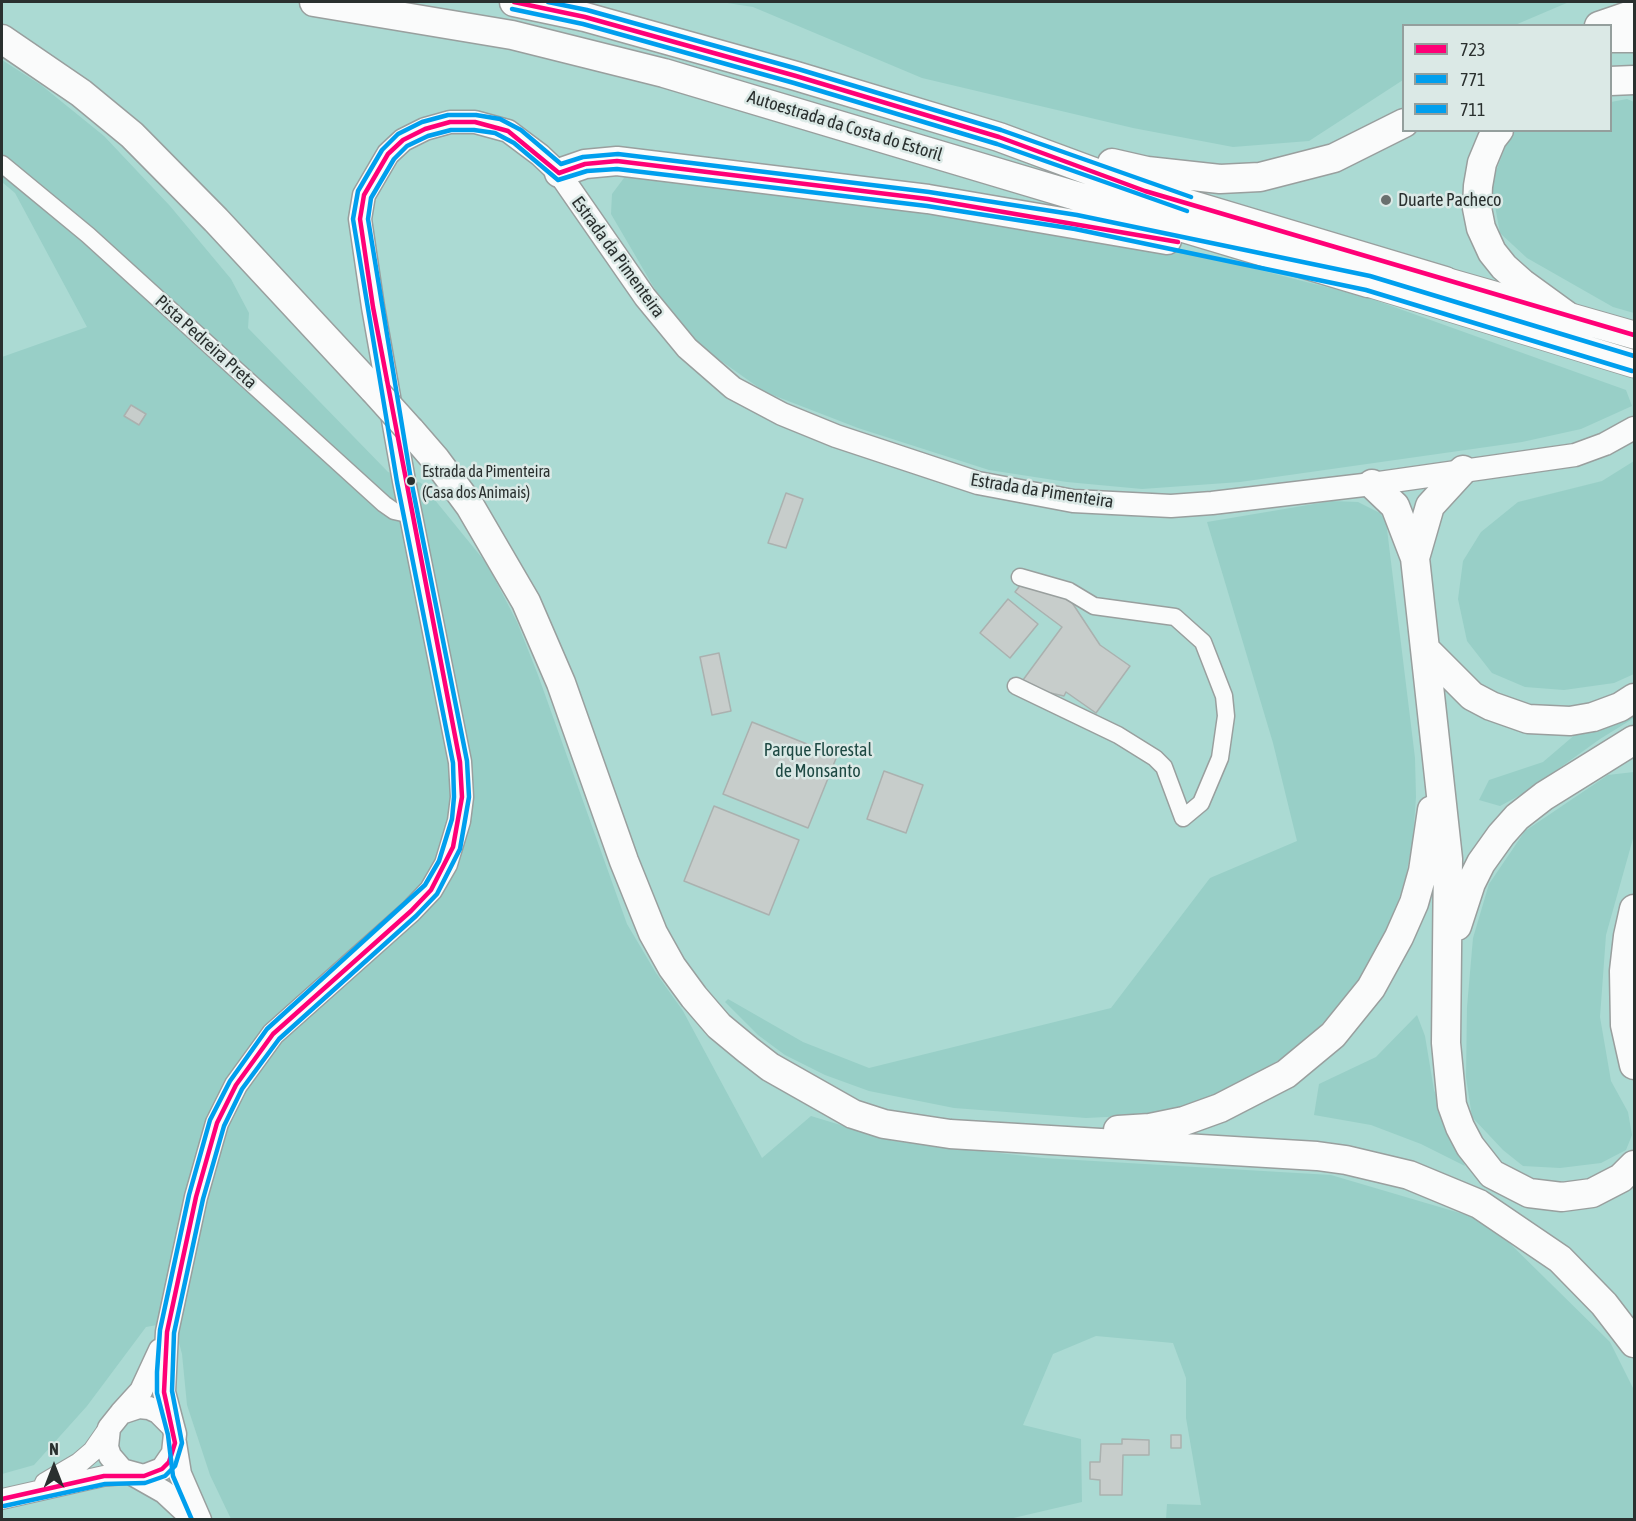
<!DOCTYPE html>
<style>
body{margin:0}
#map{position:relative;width:1636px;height:1521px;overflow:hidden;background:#dee6e4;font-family:"Asap Condensed",sans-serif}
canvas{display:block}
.frame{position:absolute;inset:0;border:3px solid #2a302f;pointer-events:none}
.legend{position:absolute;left:1402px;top:24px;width:210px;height:108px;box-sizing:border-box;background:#dbe9e6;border:2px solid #949f9d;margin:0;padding:8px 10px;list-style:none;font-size:18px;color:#2a302f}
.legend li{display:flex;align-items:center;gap:12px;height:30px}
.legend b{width:30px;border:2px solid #949f9d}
.north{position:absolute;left:24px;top:1437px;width:60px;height:60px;-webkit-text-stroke:4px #dbe9e6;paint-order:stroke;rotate:0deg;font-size:16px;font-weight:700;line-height:24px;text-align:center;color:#2a302f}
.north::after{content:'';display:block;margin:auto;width:21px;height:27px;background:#2a302f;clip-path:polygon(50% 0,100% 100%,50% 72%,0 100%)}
</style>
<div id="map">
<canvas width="1636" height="1521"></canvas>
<div class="frame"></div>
<ul class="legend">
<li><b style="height:8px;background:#f07"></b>723</li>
<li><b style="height:8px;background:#009fee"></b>771</li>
<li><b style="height:8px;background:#009fee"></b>711</li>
</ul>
<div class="north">N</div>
</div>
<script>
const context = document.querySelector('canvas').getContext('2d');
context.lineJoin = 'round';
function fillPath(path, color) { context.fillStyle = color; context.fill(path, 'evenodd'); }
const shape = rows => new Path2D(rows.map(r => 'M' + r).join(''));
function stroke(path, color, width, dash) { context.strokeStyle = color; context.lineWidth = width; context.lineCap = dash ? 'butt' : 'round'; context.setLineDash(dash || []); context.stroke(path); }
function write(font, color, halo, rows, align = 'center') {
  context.font = font + ' "Asap Condensed",sans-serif'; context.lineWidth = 5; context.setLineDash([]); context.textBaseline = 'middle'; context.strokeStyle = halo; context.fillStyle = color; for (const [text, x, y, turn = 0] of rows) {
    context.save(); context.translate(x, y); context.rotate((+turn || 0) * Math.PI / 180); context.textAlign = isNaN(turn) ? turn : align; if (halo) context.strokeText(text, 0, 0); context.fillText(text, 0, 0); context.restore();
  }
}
const green = shape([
 [2,2,1634,2,1634,1519,2,1520],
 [1404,26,1610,26,1610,130,1404,130]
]);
const forest = shape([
 [721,2,1569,2,1515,25,1404,26,1403,80,1309,141,1233,147,1133,128,922,78,753,7],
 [2,60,41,85,104,136,170,206,231,279,249,313,248,328,388,472,421,483,487,564,517,622,538,675,627,924,656,973,683,1011,762,1158,811,1116,893,1141,1043,1158,1331,1175,1487,1221,1610,1342,1634,1390,1634,1519,1166,1519,1167,1504,1201,1505,1186,1418,1186,1378,1173,1343,1096,1336,1053,1354,1023,1425,1081,1439,1082,1502,1009,1519,231,1519,210,1475,187,1405,182,1354,176,1332,163,1324,146,1327,87,1406,34,1465,2,1474,2,357,87,327,15,193,2,182],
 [1627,99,1634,102,1634,313,1613,307,1527,258,1500,233,1491,184,1510,135,1517,130,1610,130,1611,102],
 [627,174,1113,237,1236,264,1369,298,1626,390,1632,406,1581,429,1522,442,1240,482,1142,489,1067,482,989,470,858,428,765,392,700,346,656,291,611,214,612,194],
 [1634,461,1634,674,1614,683,1564,690,1525,687,1492,673,1467,641,1458,599,1463,561,1481,532,1518,502,1602,481],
 [1332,501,1358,502,1380,513,1386,521,1415,758,1416,797,1413,838,1406,876,1393,917,1365,972,1343,1001,1315,1031,1285,1056,1237,1086,1180,1107,1146,1115,1086,1118,954,1108,869,1091,825,1075,785,1055,758,1035,725,1002,728,999,803,1042,869,1068,1111,1008,1210,878,1297,841,1273,743,1207,522],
 [1634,706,1634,718,1600,739,1526,792,1500,806,1479,800,1489,780,1543,762,1577,733],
 [1634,772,1634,835,1606,935,1600,1017,1611,1081,1628,1112,1632,1135,1626,1150,1601,1163,1560,1168,1523,1166,1503,1150,1472,1117,1466,1077,1467,1007,1473,938,1489,884,1525,831,1608,775],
 [1417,1015,1425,1036,1434,1090,1465,1166,1421,1144,1371,1125,1314,1115,1319,1084,1376,1057]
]);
const building = shape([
 [131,405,146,414,139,425,124,416,131,405],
 [786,493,803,499,786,548,768,543,786,493],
 [1022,583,1067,595,1100,645,1130,666,1096,713,1066,692,1064,696,1046,692,1023,680,1062,627,1015,592,1022,583],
 [1008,599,1038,624,1010,658,980,633,1008,599],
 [719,653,731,711,712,715,700,657,719,653],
 [752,722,837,756,808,828,723,794,752,722],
 [884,771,923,785,906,833,867,819,884,771],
 [714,806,799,840,769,915,684,881,714,806],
 [1171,1435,1181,1435,1181,1448,1171,1448,1171,1435],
 [1122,1439,1149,1440,1149,1455,1123,1455,1122,1495,1100,1495,1100,1480,1090,1479,1090,1462,1100,1462,1101,1444,1122,1444,1122,1439]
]);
const minor = shape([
 [2,164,88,235,384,504,394,511,412,515],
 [1016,686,1118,735,1155,758,1164,767,1183,818,1201,803,1220,758,1226,716,1224,696,1203,642,1175,617,1094,606,1069,591,1020,577]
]);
const tertiary = shape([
 [45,1483,79,1463,93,1451,109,1428],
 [2,1499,104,1476,131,1474]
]);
const secondary = shape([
 [121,1413,141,1391,160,1350],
 [171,1425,158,1412,149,1408,139,1407,121,1413,109,1428,107,1447,110,1456,122,1470,144,1476,162,1469,173,1453,175,1434,164,1392,167,1332,196,1197,217,1123,236,1085,273,1034,411,911,431,890,446,864,459,821,462,797,460,762,404,481,373,307,360,219,364,195,388,154,403,140,425,129,450,122,475,122,508,131,540,155,559,173,645,297,687,348,733,388,782,414,836,436,978,483,1073,501,1171,506,1212,503,1372,484,1575,455,1605,444,1634,428],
 [175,1443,180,1474,200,1520],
 [134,1475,164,1492,194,1520]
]);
const trunk = shape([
 [1445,281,1634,335],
 [1368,283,1634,364]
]);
const motorway = shape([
 [314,2,512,35,664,73,1368,283],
 [514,2,585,17,796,76,999,137,1145,191,1445,281],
 [1599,26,1634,14],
 [1610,38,1634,38],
 [2,39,81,93,132,135,216,220,374,390],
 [1610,81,1634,80],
 [1499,130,1492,139,1482,163,1478,186,1477,208,1481,228,1492,252,1504,267,1522,283,1566,315],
 [1112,163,1147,171,1220,179,1260,177,1334,158,1404,123],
 [559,173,585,164,617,161,928,199,1167,240],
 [410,430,436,460,470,506,526,602,561,683,624,861,653,933,672,967,694,997,719,1026,748,1050,770,1067,853,1114,884,1124,950,1134,1317,1156,1346,1160,1409,1175,1479,1204,1560,1259,1604,1304,1634,1343],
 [1372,484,1395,506,1415,558,1448,859,1446,1043,1452,1105,1460,1127,1470,1146,1492,1174,1529,1193,1562,1197,1592,1193,1621,1178,1634,1165],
 [1415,558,1430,506,1463,470],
 [1426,650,1472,696,1491,706,1528,719,1570,721,1593,717,1620,707,1634,698],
 [1634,909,1628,936,1624,971,1625,1025,1634,1065],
 [1457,926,1471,883,1481,863,1501,835,1517,817,1544,796,1634,740],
 [1118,1130,1150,1128,1184,1121,1220,1108,1286,1074,1333,1035,1371,988,1399,937,1414,903,1423,871,1432,810]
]);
const motorwayBridge = shape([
 [374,390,410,430]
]);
const bus1 = shape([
 [514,2,585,17,796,76,999,137,1145,191,1634,335],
 [559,173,585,164,617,161,928,199,1178,242],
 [2,1499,104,1476,144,1476,162,1469,169,1462,175,1443,164,1392,167,1332,196,1197,217,1123,236,1085,273,1034,411,911,431,890,453,847,462,797,460,762,373,307,360,219,364,195,388,154,403,140,425,129,450,122,475,122,508,131,559,173]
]);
const bus2 = shape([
 [512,9,583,24,794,83,997,144,1187,211],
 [4,1506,105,1484,145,1483,165,1476,175,1466,182,1443,172,1391,174,1333,203,1199,224,1126,242,1089,279,1039,416,916,437,894,460,849,469,797,467,761,411,480,368,219,371,198,394,159,407,146,428,136,451,130,474,130,495,133,514,143,558,180,587,171,617,169,927,206,1075,229,1366,290,1632,371]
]);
const bus3 = shape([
 [548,2,587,10,798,69,1001,130,1191,197],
 [192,1520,173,1476,168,1435,157,1393,157,1372,160,1330,189,1195,210,1120,230,1081,267,1029,425,885,439,861,452,819,454,797,453,763,397,482,353,219,358,191,382,150,398,134,422,122,448,115,476,115,500,119,521,130,561,164,583,157,618,154,929,192,1077,215,1370,276,1634,356]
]);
const markers = [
 [1386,200,6,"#69706e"],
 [411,481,5,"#2a302f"]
];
const busNames = [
 ["Estrada da Pimenteira",422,472],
 ["(Casa dos Animais)",422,493]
];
const streetNames = [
 ["Autoestrada da Costa do Estoril",845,126,17],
 ["Estrada da Pimenteira",618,257,54],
 ["Pista Pedreira Preta",206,342,42],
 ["Estrada da Pimenteira",1042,491,9]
];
const poiNames = [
 ["Duarte Pacheco",1398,200]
];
const parkNames = [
 ["Parque Florestal",818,750],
 ["de Monsanto",818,771]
];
fillPath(green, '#abdad3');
fillPath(forest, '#98cfc7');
fillPath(building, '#c7cdcb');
stroke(building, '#aab1af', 1.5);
stroke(minor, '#999f9e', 19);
stroke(tertiary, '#999f9e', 22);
stroke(secondary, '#999f9e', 25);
stroke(trunk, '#999f9e', 29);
stroke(motorway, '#999f9e', 31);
stroke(minor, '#fafbfb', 16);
stroke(tertiary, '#fafbfb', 20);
stroke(secondary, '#fafbfb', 22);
stroke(trunk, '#fafbfb', 27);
stroke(motorway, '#fafbfb', 28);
stroke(motorwayBridge, '#999f9e', 31, []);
stroke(motorwayBridge, '#fafbfb', 28);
stroke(bus1, '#f07', 4.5);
stroke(bus2, '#009fee', 4.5);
stroke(bus3, '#009fee', 4.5);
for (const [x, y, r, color] of markers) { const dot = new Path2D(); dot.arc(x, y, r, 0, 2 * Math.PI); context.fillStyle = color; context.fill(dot); stroke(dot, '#dbe9e6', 2); }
write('16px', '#2a302f', '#dbe9e6', busNames, 'left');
write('18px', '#2a302f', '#dbe9e6', streetNames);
write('18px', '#2a302f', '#dbe9e6', poiNames, 'left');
write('18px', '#1e4943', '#dbe9e6', parkNames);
</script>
